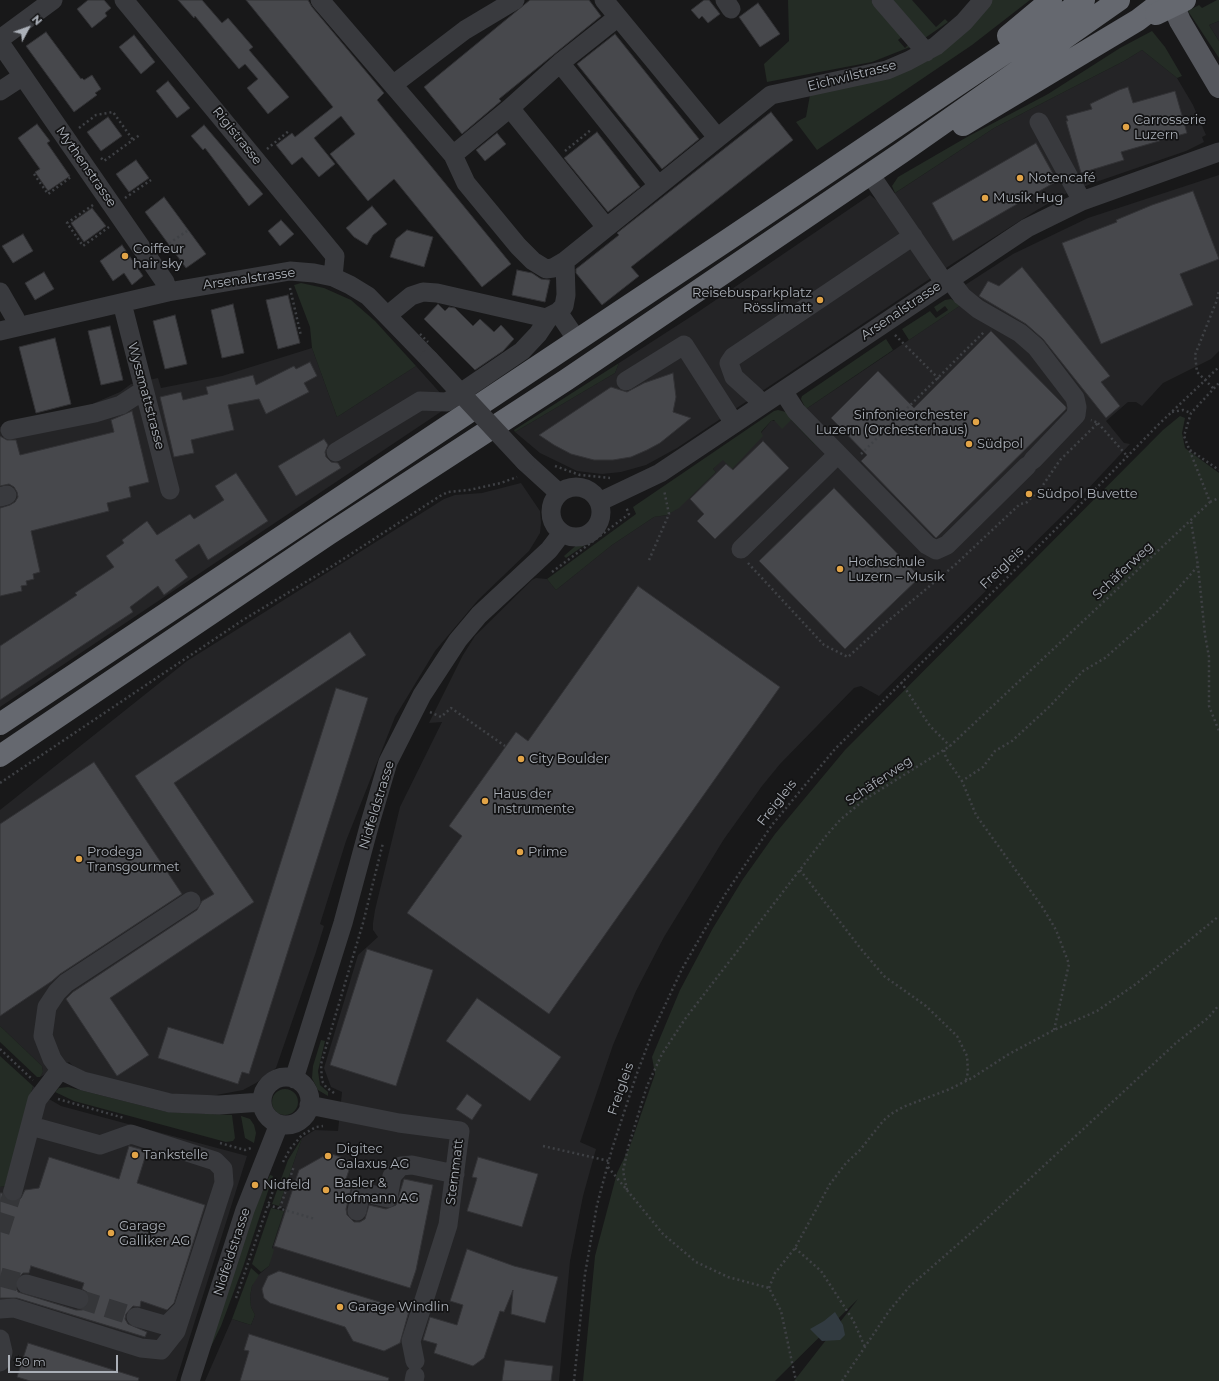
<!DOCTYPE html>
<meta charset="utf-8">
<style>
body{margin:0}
#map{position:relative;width:1219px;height:1381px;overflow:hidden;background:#181819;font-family:Montserrat,sans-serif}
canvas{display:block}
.north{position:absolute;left:8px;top:8px;width:40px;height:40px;-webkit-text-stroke:3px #131314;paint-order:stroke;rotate:49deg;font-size:11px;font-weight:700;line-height:16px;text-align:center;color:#abb0b8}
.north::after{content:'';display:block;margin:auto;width:14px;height:18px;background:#abb0b8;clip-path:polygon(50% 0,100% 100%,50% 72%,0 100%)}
.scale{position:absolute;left:8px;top:1355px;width:110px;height:18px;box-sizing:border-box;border:2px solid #abb0b8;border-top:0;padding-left:5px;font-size:12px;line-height:14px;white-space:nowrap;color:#abb0b8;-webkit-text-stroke:3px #131314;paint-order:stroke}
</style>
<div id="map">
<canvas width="1219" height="1381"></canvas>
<div class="north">N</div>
<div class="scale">50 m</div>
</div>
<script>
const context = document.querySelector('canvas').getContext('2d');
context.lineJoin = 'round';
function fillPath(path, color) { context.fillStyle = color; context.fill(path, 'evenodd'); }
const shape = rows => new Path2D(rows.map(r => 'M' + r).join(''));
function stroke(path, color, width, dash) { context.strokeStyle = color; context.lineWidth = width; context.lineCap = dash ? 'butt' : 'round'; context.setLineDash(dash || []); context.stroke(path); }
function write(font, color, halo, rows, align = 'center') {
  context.font = font + ' Montserrat,sans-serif'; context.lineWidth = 3.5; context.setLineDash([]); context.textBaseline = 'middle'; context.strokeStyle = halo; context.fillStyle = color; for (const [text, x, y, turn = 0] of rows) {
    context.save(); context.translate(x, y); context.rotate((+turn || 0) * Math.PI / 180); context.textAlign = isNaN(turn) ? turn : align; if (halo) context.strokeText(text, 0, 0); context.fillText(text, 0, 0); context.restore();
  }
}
const built = shape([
 [1219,21,1219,41,1209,25],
 [1142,50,1177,78,1193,105,1206,135,1202,137,1204,142,1186,151,1096,182,1065,194,1037,210,955,262,677,448,646,465,621,472,602,474,577,471,540,453,515,432,615,373,619,363,698,312,870,195,880,203,994,128,1124,61],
 [1219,175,1219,351,1211,359,1163,383,1142,406,1136,402,1128,402,1106,421,1124,443,1130,444,1070,508,879,696,861,686,854,688,780,764,762,786,724,839,664,937,636,991,613,1045,580,1142,596,1149,583,1196,570,1261,559,1381,205,1381,232,1319,251,1325,255,1315,251,1307,250,1296,252,1286,256,1277,269,1266,272,1249,285,1208,279,1206,302,1138,315,1130,338,1131,342,1092,331,1087,324,1068,358,955,378,937,373,930,373,923,375,910,400,807,442,722,429,723,463,655,475,636,532,580,536,578,547,579,556,590,612,545,654,517,667,515,678,507,716,472,713,469,723,459,732,468,771,421,791,420,815,445,806,409,961,305,962,287,1013,254,1088,218],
 [312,348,337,417,416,366,451,405,0,707,0,427,58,414,92,404,120,392,131,384,158,378,161,388,222,376],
 [521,483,540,511,541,523,540,533,529,551,478,600,435,651,395,717,346,841,320,924,324,926,316,952,276,1068,256,1083,243,1090,211,1096,181,1096,110,1081,75,1068,69,1062,40,1077,43,1072,42,1066,0,1026,0,810,187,661,444,499,455,495,482,493],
 [33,1086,49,1099,61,1106,247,1156,176,1381,0,1381,0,1187,5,1186]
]);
const green = shape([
 [788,0,871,0,903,36,898,40,905,48,910,43,910,47,872,62,767,82,764,64,789,41],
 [889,0,912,0,936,27,945,19,948,22,925,38],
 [992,0,1030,0,972,45,817,150,796,122,806,117,810,95,877,80],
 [1217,0,1219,0,1219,21,1209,25,1219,41,1219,58,1188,11,1199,5,1202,8],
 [1152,31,1165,47,1182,76,1177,78,1142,50,1124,61,994,128,895,193,892,186,898,177,967,137,1048,94,1120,48],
 [301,283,324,288,351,300,375,321,416,366,337,417,312,348,310,327,294,285],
 [951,299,961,305,909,340,902,329,930,311,936,318,948,310,945,306,937,312,934,307,945,300],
 [886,339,893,350,806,409,801,399,802,396],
 [619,363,615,373,515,432,514,430],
 [778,410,786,412,817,443,815,445,791,420,782,429,774,420,771,421,761,432,763,436,732,469,723,460,713,469,716,472,679,508,667,515,654,517,612,545,556,590,547,579,636,514,633,507,774,411],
 [1180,416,1185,418,1182,433,1185,448,1219,473,1219,1381,794,1381,858,1299,775,1381,583,1381,595,1256,617,1173,630,1146,655,1074,652,1057,680,990,713,928,743,879,775,834,845,750,1163,430],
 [595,538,566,558,564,556,580,542],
 [0,1026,42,1066,43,1072,40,1077,37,1077,0,1042],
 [321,1040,325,1041,318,1071,320,1085,328,1092,328,1096,318,1090,312,1078,313,1066],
 [0,1056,33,1086,5,1186,0,1187],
 [68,1087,167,1112,232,1115,235,1138,233,1141,226,1142,74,1101,55,1092,59,1088],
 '272 1102a13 13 0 1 1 26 0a13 13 0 1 1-26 0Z',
 [241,1116,250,1119,254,1125,256,1133,254,1143,245,1138],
 [302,1138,279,1206,272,1204,288,1160],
 [270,1175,273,1176,243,1267,221,1326,203,1363,250,1218],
 [271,1208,284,1211,272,1248,274,1250,269,1266,261,1272,252,1264],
 [251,1268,259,1275,252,1286,250,1296,251,1307,255,1315,251,1325,232,1319]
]);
const water = shape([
 [835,1312,843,1325,845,1335,840,1340,822,1341,810,1329,824,1321]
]);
const building = shape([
 [88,0,104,0,111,8,105,13,107,16,92,28,77,9,88,0],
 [178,0,202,0,222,23,228,18,253,47,249,50,289,97,268,114,247,88,258,79,245,64,239,69,195,16,194,18,178,0],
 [246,0,308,0,312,7,384,93,377,100,511,264,482,287,394,179,368,201,330,154,355,134,341,116,314,138,335,164,319,177,302,157,292,165,276,145,292,133,295,137,333,107,246,0],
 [530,0,589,0,601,16,499,99,501,101,462,134,424,87,530,0],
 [704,0,709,0,720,14,708,23,702,16,699,19,691,10,704,0],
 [758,3,780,34,760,47,739,17,758,3],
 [46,32,81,79,82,78,84,80,92,75,101,89,95,93,97,95,74,112,26,46,46,32],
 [615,34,699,139,662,169,577,64,615,34],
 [134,35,155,62,141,74,119,47,134,35],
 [168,81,190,108,177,118,156,91,168,81],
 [1128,87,1133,103,1175,91,1187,133,1121,152,1124,160,1081,173,1066,121,1068,121,1066,116,1092,109,1090,104,1119,90,1128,87],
 [771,112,793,140,631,267,639,276,602,305,576,273,576,269,619,235,617,233,771,112],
 [108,117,122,136,101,151,87,132,108,117],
 [37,124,50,141,47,143,70,176,48,191,35,172,40,169,18,138,37,124],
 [204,125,263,194,249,206,205,148,203,150,191,136,204,125],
 [597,132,640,187,608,212,564,158,597,132],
 [497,133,506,144,485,161,476,150,497,133],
 [1036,143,1057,181,953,241,932,203,1036,143],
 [136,160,149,178,129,192,116,174,136,160],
 [1193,191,1219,259,1180,274,1193,305,1101,344,1062,243,1117,222,1116,220,1152,205,1193,191],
 [164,197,206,254,186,268,145,212,164,197],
 [372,206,387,224,373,235,367,245,354,237,346,228,372,206],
 [92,208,106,226,84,242,71,223,92,208],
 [281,220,294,234,280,246,268,231,281,220],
 [407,230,433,237,424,267,390,257,396,239,407,230],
 [23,234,33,251,13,263,2,246,23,234],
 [122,245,143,276,132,285,124,273,113,281,100,261,122,245],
 [1022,267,1110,376,1101,382,1120,406,1106,418,1043,339,1026,324,979,296,988,281,999,286,1022,267],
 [517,270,532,273,541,279,550,280,545,302,512,295,517,270],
 [44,272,54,289,35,300,25,283,44,272],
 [288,295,300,343,278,349,266,300,288,295],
 [233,304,244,353,222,358,211,310,233,304],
 [438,304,445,311,449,307,455,308,473,326,480,319,494,332,501,325,514,339,503,351,475,370,424,319,438,304],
 [175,315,187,364,165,369,153,321,175,315],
 [110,326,123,380,101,385,88,331,110,326],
 [991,331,1066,407,1066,409,936,538,861,461,867,455,831,418,878,371,914,408,991,331],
 [55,338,71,404,36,413,19,347,55,338],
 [310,362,317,376,304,383,309,392,266,414,259,399,228,405,234,430,191,440,194,453,174,457,160,397,181,392,183,400,208,394,206,387,253,375,256,385,294,366,296,369,310,362],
 [673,373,676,397,673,412,691,418,660,443,647,450,631,457,613,460,594,460,571,454,554,445,539,435,611,387,627,392,644,383,673,373],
 [132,411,149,482,129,487,131,497,107,503,109,511,31,531,40,572,33,574,34,579,26,581,27,585,21,586,22,591,0,596,0,508,10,505,15,502,18,497,17,492,14,487,9,484,0,486,0,436,7,440,16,440,20,455,114,432,111,420,132,411],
 [324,439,328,445,325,452,326,457,331,462,338,463,341,468,296,496,278,466,324,439],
 [763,441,789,468,715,539,697,521,704,514,690,499,726,464,733,470,763,441],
 [236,473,268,521,208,560,199,544,175,560,188,577,164,595,158,586,130,607,133,612,0,700,0,646,77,595,75,593,114,567,106,556,124,543,122,540,147,521,157,535,190,514,194,519,224,500,215,486,236,473],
 [834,488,920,577,845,649,759,561,834,488],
 [638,586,780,687,549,1014,407,913,462,836,449,826,516,732,528,741,638,586],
 [350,632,366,655,174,783,254,902,110,998,149,1055,117,1076,66,999,73,992,197,910,202,901,214,894,135,776,350,632],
 [336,688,368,698,249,1074,242,1072,238,1084,158,1058,168,1027,223,1044,336,688],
 [94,762,182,894,60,974,52,981,0,1016,0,824,94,762],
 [367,949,433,970,396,1086,330,1065,367,949],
 [477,998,561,1057,530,1101,446,1041,477,998],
 [467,1094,482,1105,472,1120,456,1109,467,1094],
 [129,1146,147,1151,137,1183,205,1205,174,1303,167,1310,141,1301,140,1307,133,1306,126,1314,125,1319,128,1324,147,1332,145,1337,17,1298,0,1298,0,1193,2,1193,5,1198,10,1201,16,1202,21,1198,25,1190,39,1188,49,1157,119,1179,129,1146],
 [31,1266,84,1283,82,1289,87,1292,90,1297,87,1307,82,1310,76,1310,18,1292,15,1286,16,1281,23,1273,29,1273,31,1266],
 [329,1153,352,1161,346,1179,353,1181,346,1209,347,1215,354,1222,360,1222,365,1219,369,1205,386,1209,396,1205,404,1179,433,1185,416,1270,410,1288,274,1246,299,1170,329,1153],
 [478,1157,538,1174,522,1227,467,1211,477,1178,472,1177,478,1157],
 [467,1249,514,1266,558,1277,545,1323,511,1314,513,1290,504,1312,500,1311,484,1358,473,1366,434,1353,437,1344,423,1340,430,1317,457,1325,463,1305,450,1301,467,1249],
 [279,1271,409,1311,400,1343,384,1351,353,1341,345,1327,270,1303,264,1298,262,1289,268,1276,279,1271],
 [249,1334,389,1378,388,1381,240,1381,249,1351,244,1350,249,1334],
 [28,1343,139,1378,138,1381,30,1381,17,1377,28,1343],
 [505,1360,553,1366,551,1381,502,1381,505,1360]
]);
const minorTunnel = shape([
 [0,1232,13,1191],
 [0,1277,26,1284],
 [79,1299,136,1317]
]);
const path = shape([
 [79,128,96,115,113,112,133,140],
 [267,149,290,130],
 [565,151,592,129],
 [101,158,104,161,141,134],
 [34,174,48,194,72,176],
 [125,198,151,180],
 [93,205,67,223,83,246,109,227],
 [161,249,187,231],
 [290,288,301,336],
 [895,335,941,381],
 [1213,388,1197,372,1195,355,1217,300,1219,290],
 [1172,412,1183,410,1191,413],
 [1098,423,1128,457],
 [1190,450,1219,470],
 [861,454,985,331],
 [555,466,580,475,610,478],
 [1210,502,1219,498],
 [649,560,669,514,664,490],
 [748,563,824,645,848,657,882,626,956,564,1020,504,1026,503,1041,488,1060,460,1098,423,1091,420],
 [1198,566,1205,635,1209,657,1209,706,1219,731],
 [552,572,629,514,626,507],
 [901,682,930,726,950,746],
 [430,712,441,717,451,708,505,746],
 [944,750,946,758,962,781],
 [0,783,243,620,334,565,440,496,448,492,469,490,501,483,517,477],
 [800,870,861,949,884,976,926,1006,957,1036,967,1056,968,1072,966,1080],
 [1054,1030,1069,964,1056,930,1043,908,976,815,962,781,983,767,995,751,1012,741,1050,706,1083,671,1105,658,1158,611,1198,566,1191,521],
 [0,1049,33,1080],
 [334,1093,326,1087,322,1081,321,1064,363,923,383,843],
 [58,1099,124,1118],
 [220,1143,245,1150,251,1148],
 [543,1146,609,1161],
 [283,1162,290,1149,302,1135,316,1127,323,1126],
 [608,1167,663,1234,696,1262,728,1277,769,1288,781,1311,796,1381],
 [627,1190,623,1171,628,1148,647,1086,662,1054,685,1019,826,836,840,820,864,800,950,746,1210,502,1184,436,1191,413,1219,383],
 [268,1205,315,1219],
 [280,1208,294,1166],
 [795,1248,821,1271,853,1320,865,1347],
 [769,1288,775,1273,795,1248,830,1184,846,1163,860,1150,883,1121,891,1114,903,1107,950,1089,972,1078,1009,1054,1054,1030,1097,1011,1136,984,1219,916],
 [236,1298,276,1182],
 [574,1381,585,1274,597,1205,612,1149,636,1076,653,1031,682,969,724,896,772,825,835,749,1069,516,1159,424,1219,367],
 [842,1381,889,1311,909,1287,980,1225,1177,1042,1208,1018,1219,1005]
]);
const minor = shape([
 [124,0,335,256,333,277],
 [320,0,453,155,466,183,518,246,533,261,546,269,553,268,565,261,771,95,887,70,908,61,936,46,964,22,983,0],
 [604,0,717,137],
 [725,0,731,9],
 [881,0,926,52],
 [0,39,53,0],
 [0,43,165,282,168,292],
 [560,63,658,185],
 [394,84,465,30,515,0],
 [0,91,23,76],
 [510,108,606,227],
 [1039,122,1082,201],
 [453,155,510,108,560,63,618,17],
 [870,174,944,282],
 [956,288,962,296,978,309,1020,333,1036,347,1075,398,1077,407,1076,415,1033,460],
 [0,292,15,318,17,327],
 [122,303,170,490],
 [558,312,577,340],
 [388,315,411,296,423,292,437,293,546,318,558,312,564,306,566,295,565,261],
 [0,331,168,292,290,271,314,273,333,277,350,285,368,296,429,359],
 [626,381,684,345,734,423],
 [762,405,756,397,734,377,729,363,733,357,913,236],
 [10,430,95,413,121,405,144,390],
 [336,452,420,401,447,402,522,351,538,334,550,316],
 [838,454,927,545,936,550,947,545,1027,466],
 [525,462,559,493],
 '551 512a25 25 0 1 1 50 0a25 25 0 1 1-50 0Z',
 [0,497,7,495],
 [599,502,660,473,1027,228,1082,201,1219,152],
 [741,549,838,454,796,411,783,391],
 [60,1070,52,1059,43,1036,47,1007,57,992,66,983,191,901],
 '262 1101a24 24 0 1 1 48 0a24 24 0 1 1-48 0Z',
 [294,1079,343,923,370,823,388,762,422,695,458,640,479,615,549,550,562,533],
 [309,1105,399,1123,460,1131,448,1225,411,1341,415,1361],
 [13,1191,37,1100,60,1070,83,1081,170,1103,219,1105,262,1102],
 [357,1211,361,1192,388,1198,392,1176,401,1166,412,1165,455,1174],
 [26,1284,79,1299],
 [0,1309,14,1308,141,1348,161,1350,176,1331,224,1183,223,1169,215,1161,131,1134,100,1145,31,1126],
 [136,1317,164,1325,169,1323,183,1309],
 [0,1339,3,1352,0,1362],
 [190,1381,245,1210,279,1124],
 [414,1381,415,1376]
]);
const major = shape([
 [1171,0,1180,21,1219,87]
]);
const highway = shape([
 [1008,36,1051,0],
 [963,125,1138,20,1164,0],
 [0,724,729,239,1084,0],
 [0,756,329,534,566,380,901,153,1119,0]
]);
const pathBridge = shape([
 [420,334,428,342]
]);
const minorBridge = shape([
 [429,359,525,462]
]);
const highwayBridge = shape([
 [1156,14,1185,0]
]);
const markers = [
 [1126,127,4,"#e2a447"],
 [1020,178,4,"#e2a447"],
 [985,198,4,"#e2a447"],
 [125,256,4,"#e2a447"],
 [820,300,4,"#e2a447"],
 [976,422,4,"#e2a447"],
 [969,444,4,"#e2a447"],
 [1029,494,4,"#e2a447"],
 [840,569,4,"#e2a447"],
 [521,759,4,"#e2a447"],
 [485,801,4,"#e2a447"],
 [520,852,4,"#e2a447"],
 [79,859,4,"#e2a447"],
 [135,1155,4,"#e2a447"],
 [328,1156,4,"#e2a447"],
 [255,1185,4,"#e2a447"],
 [326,1190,4,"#e2a447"],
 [111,1233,4,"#e2a447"],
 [340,1307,4,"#e2a447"]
];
const streetNames = [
 ["Eichwilstrasse",852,76,-14],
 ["Rigistrasse",237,136,51],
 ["Mythenstrasse",86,167,55],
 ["Arsenalstrasse",249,279,-8],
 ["Arsenalstrasse",901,311,-34],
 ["Wyssmattstrasse",146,396,75],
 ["Freigleis",1002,568,-44],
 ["Schäferweg",1123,571,-43],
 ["Schäferweg",879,781,-34],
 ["Freigleis",777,803,-52],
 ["Nidfeldstrasse",377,805,-73],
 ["Freigleis",621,1089,-71],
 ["Sternmatt",455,1172,-83],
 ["Nidfeldstrasse",232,1252,-72]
];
const poiNames = [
 ["Carrosserie",1134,120],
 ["Luzern",1134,135],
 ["Notencafé",1028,178],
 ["Musik Hug",993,198],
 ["Coiffeur",133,249],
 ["hair sky",133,264],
 ["Reisebusparkplatz",812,293,"right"],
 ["Rösslimatt",812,308,"right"],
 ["Sinfonieorchester",968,415,"right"],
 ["Luzern (Orchesterhaus)",968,430,"right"],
 ["Südpol",977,444],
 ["Südpol Buvette",1037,494],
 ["Hochschule",848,562],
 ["Luzern – Musik",848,577],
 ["City Boulder",529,759],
 ["Haus der",493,794],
 ["Instrumente",493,809],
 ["Prodega",87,852],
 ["Transgourmet",87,867],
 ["Prime",528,852],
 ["Digitec",336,1149],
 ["Galaxus AG",336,1164],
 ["Tankstelle",143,1155],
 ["Basler &",334,1183],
 ["Hofmann AG",334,1198],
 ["Nidfeld",263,1185],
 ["Garage",119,1226],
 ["Galliker AG",119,1241],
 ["Garage Windlin",348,1307]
];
fillPath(built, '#242426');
fillPath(green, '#242c25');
fillPath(water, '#323b41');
fillPath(building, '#47484c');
stroke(building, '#323235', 1);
stroke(minorTunnel, '#353639', 19, [19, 10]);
stroke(path, '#3f4145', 2.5, [2, 3]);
stroke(minor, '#393a3e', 19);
stroke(major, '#55575d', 22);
stroke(highway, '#65686f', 22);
stroke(pathBridge, '#3f4145', 2.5, [2, 3]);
stroke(minorBridge, '#393a3e', 19);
stroke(highwayBridge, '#65686f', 22);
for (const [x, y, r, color] of markers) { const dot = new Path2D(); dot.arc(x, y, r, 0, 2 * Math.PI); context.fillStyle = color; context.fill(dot); stroke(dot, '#131314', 1.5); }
write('13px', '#abb0b8', '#131314', streetNames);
write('13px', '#abb0b8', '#131314', poiNames, 'left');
</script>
